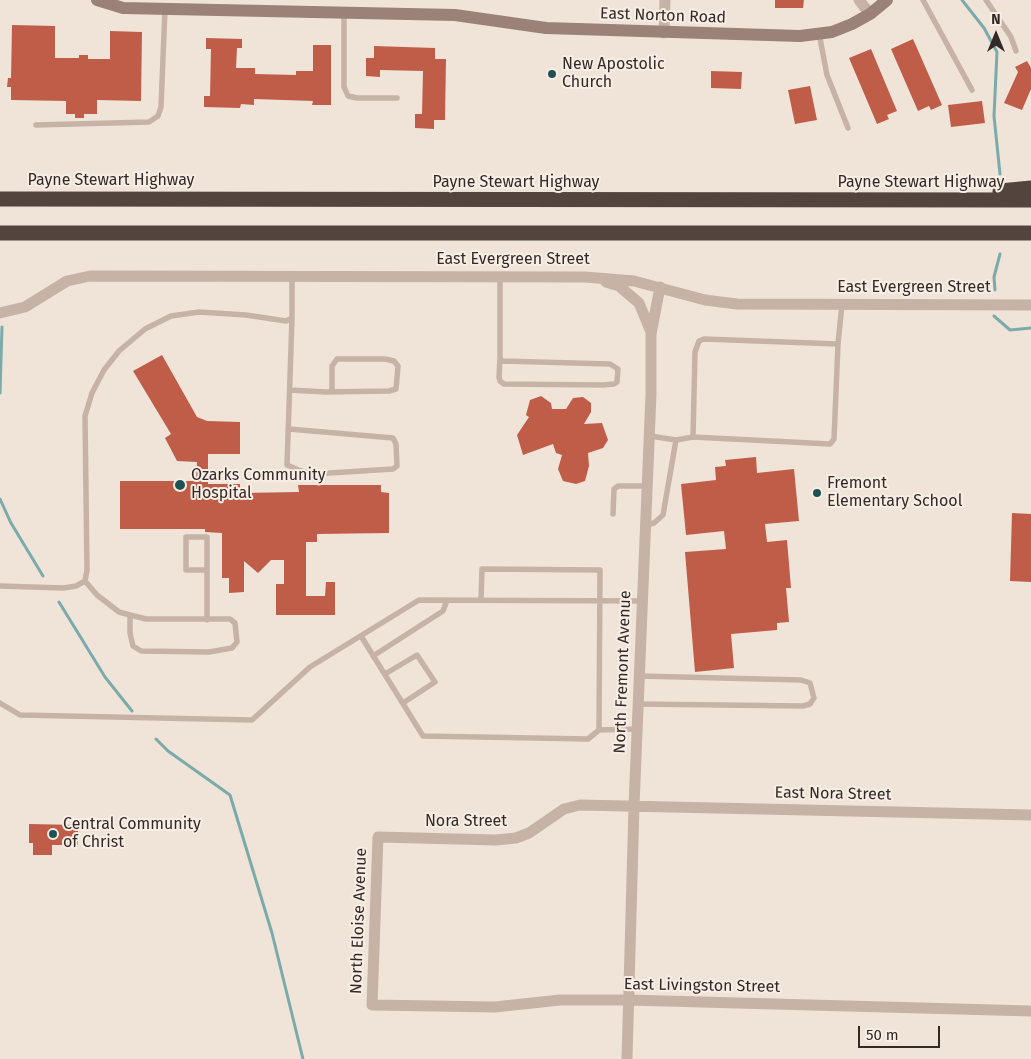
<!DOCTYPE html>
<style>
body{margin:0}
#map{position:relative;width:1031px;height:1059px;overflow:hidden;background:#f0e4d9;font-family:"Fira Sans",sans-serif}
canvas{display:block}
.north{position:absolute;left:971px;top:10px;width:50px;height:50px;-webkit-text-stroke:4px #f8eee5;paint-order:stroke;rotate:0deg;font-size:14px;font-weight:700;line-height:20px;text-align:center;color:#332a27}
.north::after{content:'';display:block;margin:auto;width:18px;height:22px;background:#332a27;clip-path:polygon(50% 0,100% 100%,50% 72%,0 100%)}
.scale{position:absolute;left:858px;top:1026px;width:82px;height:22px;box-sizing:border-box;border:2px solid #332a27;border-top:0;padding-left:6px;font-size:15px;line-height:18px;white-space:nowrap;color:#332a27;-webkit-text-stroke:4px #f8eee5;paint-order:stroke}
</style>
<div id="map">
<canvas width="1031" height="1059"></canvas>
<div class="north">N</div>
<div class="scale">50 m</div>
</div>
<script>
const context = document.querySelector('canvas').getContext('2d');
context.lineJoin = 'round';
const shape = rows => new Path2D(rows.map(r => 'M' + r).join(''));
function stroke(path, color, width, dash) { context.strokeStyle = color; context.lineWidth = width; context.lineCap = dash ? 'butt' : 'round'; context.setLineDash(dash || []); context.stroke(path); }
function fillPath(path, color) { context.fillStyle = color; context.fill(path, 'evenodd'); }
function write(font, color, halo, rows, align = 'center') {
  context.font = font + ' "Fira Sans",sans-serif'; context.lineWidth = 4; context.setLineDash([]); context.textBaseline = 'middle'; context.strokeStyle = halo; context.fillStyle = color; for (const [text, x, y, turn = 0] of rows) {
    context.save(); context.translate(x, y); context.rotate((+turn || 0) * Math.PI / 180); context.textAlign = isNaN(turn) ? turn : align; if (halo) context.strokeText(text, 0, 0); context.fillText(text, 0, 0); context.restore();
  }
}
const stream = shape([
 [962,0,984,28,997,52,994,116,1000,174],
 [995,290,994,277,1000,254],
 [994,316,1010,330,1031,328],
 [0,393,2,327],
 [0,499,11,523,43,576],
 [59,602,105,677,132,711],
 [156,739,168,751,230,795,272,933,303,1059]
]);
const building = shape([
 [775,0,804,0,803,8,775,8],
 [12,25,55,26,55,58,79,58,79,55,88,55,88,59,110,59,110,31,142,32,141,101,97,100,97,114,84,114,84,118,75,118,75,114,66,114,66,101,11,100,11,87,7,87,8,78,11,78],
 [206,38,242,39,242,48,237,48,236,68,255,68,255,74,296,75,296,71,313,71,313,45,331,45,331,105,312,105,313,101,254,99,254,105,241,104,240,108,204,107,204,96,210,96,211,49,206,49],
 [913,39,942,105,931,110,929,106,918,111,891,49],
 [374,46,435,48,435,59,446,59,445,120,434,120,434,129,415,128,415,114,422,114,423,71,380,70,380,77,366,76,366,58,374,58],
 [871,49,897,111,887,115,889,119,877,124,849,58],
 [1027,61,1031,68,1031,89,1022,110,1004,103,1018,72,1015,67],
 [711,71,742,72,741,89,711,88],
 [810,86,817,120,795,124,788,90],
 [982,101,985,123,951,127,948,105],
 [162,355,197,417,207,421,240,422,240,454,208,454,208,484,240,484,240,493,299,492,298,485,381,485,381,492,389,493,389,533,317,534,317,542,306,542,306,596,325,596,326,582,335,582,335,615,276,615,276,584,284,584,284,560,271,560,258,573,244,561,244,592,229,593,229,578,222,578,222,533,205,532,205,529,120,529,120,481,196,481,197,462,177,461,165,438,171,434,133,371],
 [541,396,551,403,552,409,566,409,573,398,583,397,591,403,591,412,584,424,602,423,608,440,603,448,588,453,589,466,585,481,576,484,563,481,558,469,562,455,556,453,553,444,523,455,517,435,529,417,526,415,530,400],
 [756,457,757,473,794,469,799,521,765,524,767,542,787,540,791,588,786,588,789,622,777,623,777,630,731,634,734,668,695,672,685,552,726,549,724,531,686,535,681,484,716,480,715,467,726,466,725,460],
 [1012,513,1031,514,1031,582,1010,581],
 [29,824,78,825,78,845,52,845,52,855,33,855,33,843,29,843]
]);
const service = shape([
 [923,0,972,90],
 [986,0,1011,37,1016,51],
 [344,13,344,87,348,96,357,98,397,98],
 [819,33,827,75,848,128],
 [36,125,149,122,158,116,161,107,165,9],
 [500,358,499,377,500,381,504,384,603,385,614,384,617,382,618,369,610,364,502,361,500,358,500,277],
 [290,390,325,392,389,391,396,389,398,366,394,361,385,359,337,359,332,366,332,392],
 [289,429,393,438,396,444,397,466,393,469,314,474,301,471,287,465,292,318],
 [650,436,676,440,693,437,695,352,699,341,704,339,838,344,842,304],
 [693,437,830,444,834,439,838,344],
 [613,514,614,489,618,486,647,486],
 [646,525,654,523,663,515,676,440],
 [85,581,97,595,119,612,130,615,146,619,230,619,235,623,237,642,232,648,209,652,141,651,133,646,130,633,130,615],
 [0,586,64,588,76,586,85,581,87,570,85,416,92,393,104,370,119,351,145,329,171,316,199,312,246,315,286,321,292,318,292,276],
 [481,600,482,569,600,570,599,730],
 [207,620,207,537,186,537,186,570,207,570],
 [361,636,423,736,588,739,599,730,637,729],
 [373,656,443,611,447,600],
 [385,674,417,655,435,682,403,703],
 [0,703,20,715,252,720,310,667,419,600,643,601],
 [638,704,803,706,810,704,814,698,810,683,801,680,639,676]
]);
const minor = shape([
 [859,0,870,14],
 [664,33,665,0],
 [606,282,619,286,639,303,651,332],
 [0,313,25,307,67,281,90,276,585,277,634,281,705,300,737,304,1031,305],
 [1031,815,580,805,564,809,529,833,516,838,496,840,378,837,372,1005,495,1007,560,1000,628,1000,1031,1011],
 [627,1059,634,806,651,394,651,334,660,287]
]);
const secondary = shape([
 [97,0,123,8,455,15,546,28,800,36,832,32,852,24,870,14,887,0]
]);
const motorway = shape([
 [1000,191,1031,188],
 [0,199,1031,200],
 [0,233,1031,233]
]);
const markers = [
 [552,74,5,"#1f5252"],
 [180,485,6,"#1f5252"],
 [817,493,5,"#1f5252"],
 [53,834,5,"#1f5252"]
];
const streetNames = [
 ["East Norton Road",663,16,2],
 ["Payne Stewart Highway",111,181],
 ["Payne Stewart Highway",516,183],
 ["Payne Stewart Highway",921,183],
 ["East Evergreen Street",513,260],
 ["East Evergreen Street",914,288],
 ["North Fremont Avenue",623,672,-88],
 ["East Nora Street",833,794,1],
 ["Nora Street",466,822],
 ["North Eloise Avenue",359,921,-88],
 ["East Livingston Street",702,986,1]
];
const poiNames = [
 ["New Apostolic",562,65],
 ["Church",562,83],
 ["Ozarks Community",191,476],
 ["Hospital",191,494],
 ["Fremont",827,484],
 ["Elementary School",827,502],
 ["Central Community",63,825],
 ["of Christ",63,843]
];
stroke(stream, '#7aabaa', 3);
fillPath(building, '#bf5d48');
stroke(service, '#c7b3a6', 5.5);
stroke(minor, '#c7b3a6', 11);
stroke(secondary, '#9a8278', 12);
stroke(motorway, '#54443e', 15);
for (const [x, y, r, color] of markers) { const dot = new Path2D(); dot.arc(x, y, r, 0, 2 * Math.PI); context.fillStyle = color; context.fill(dot); stroke(dot, '#f8eee5', 2); }
write('16px', '#332a27', '#f8eee5', streetNames);
write('16px', '#332a27', '#f8eee5', poiNames, 'left');
</script>
